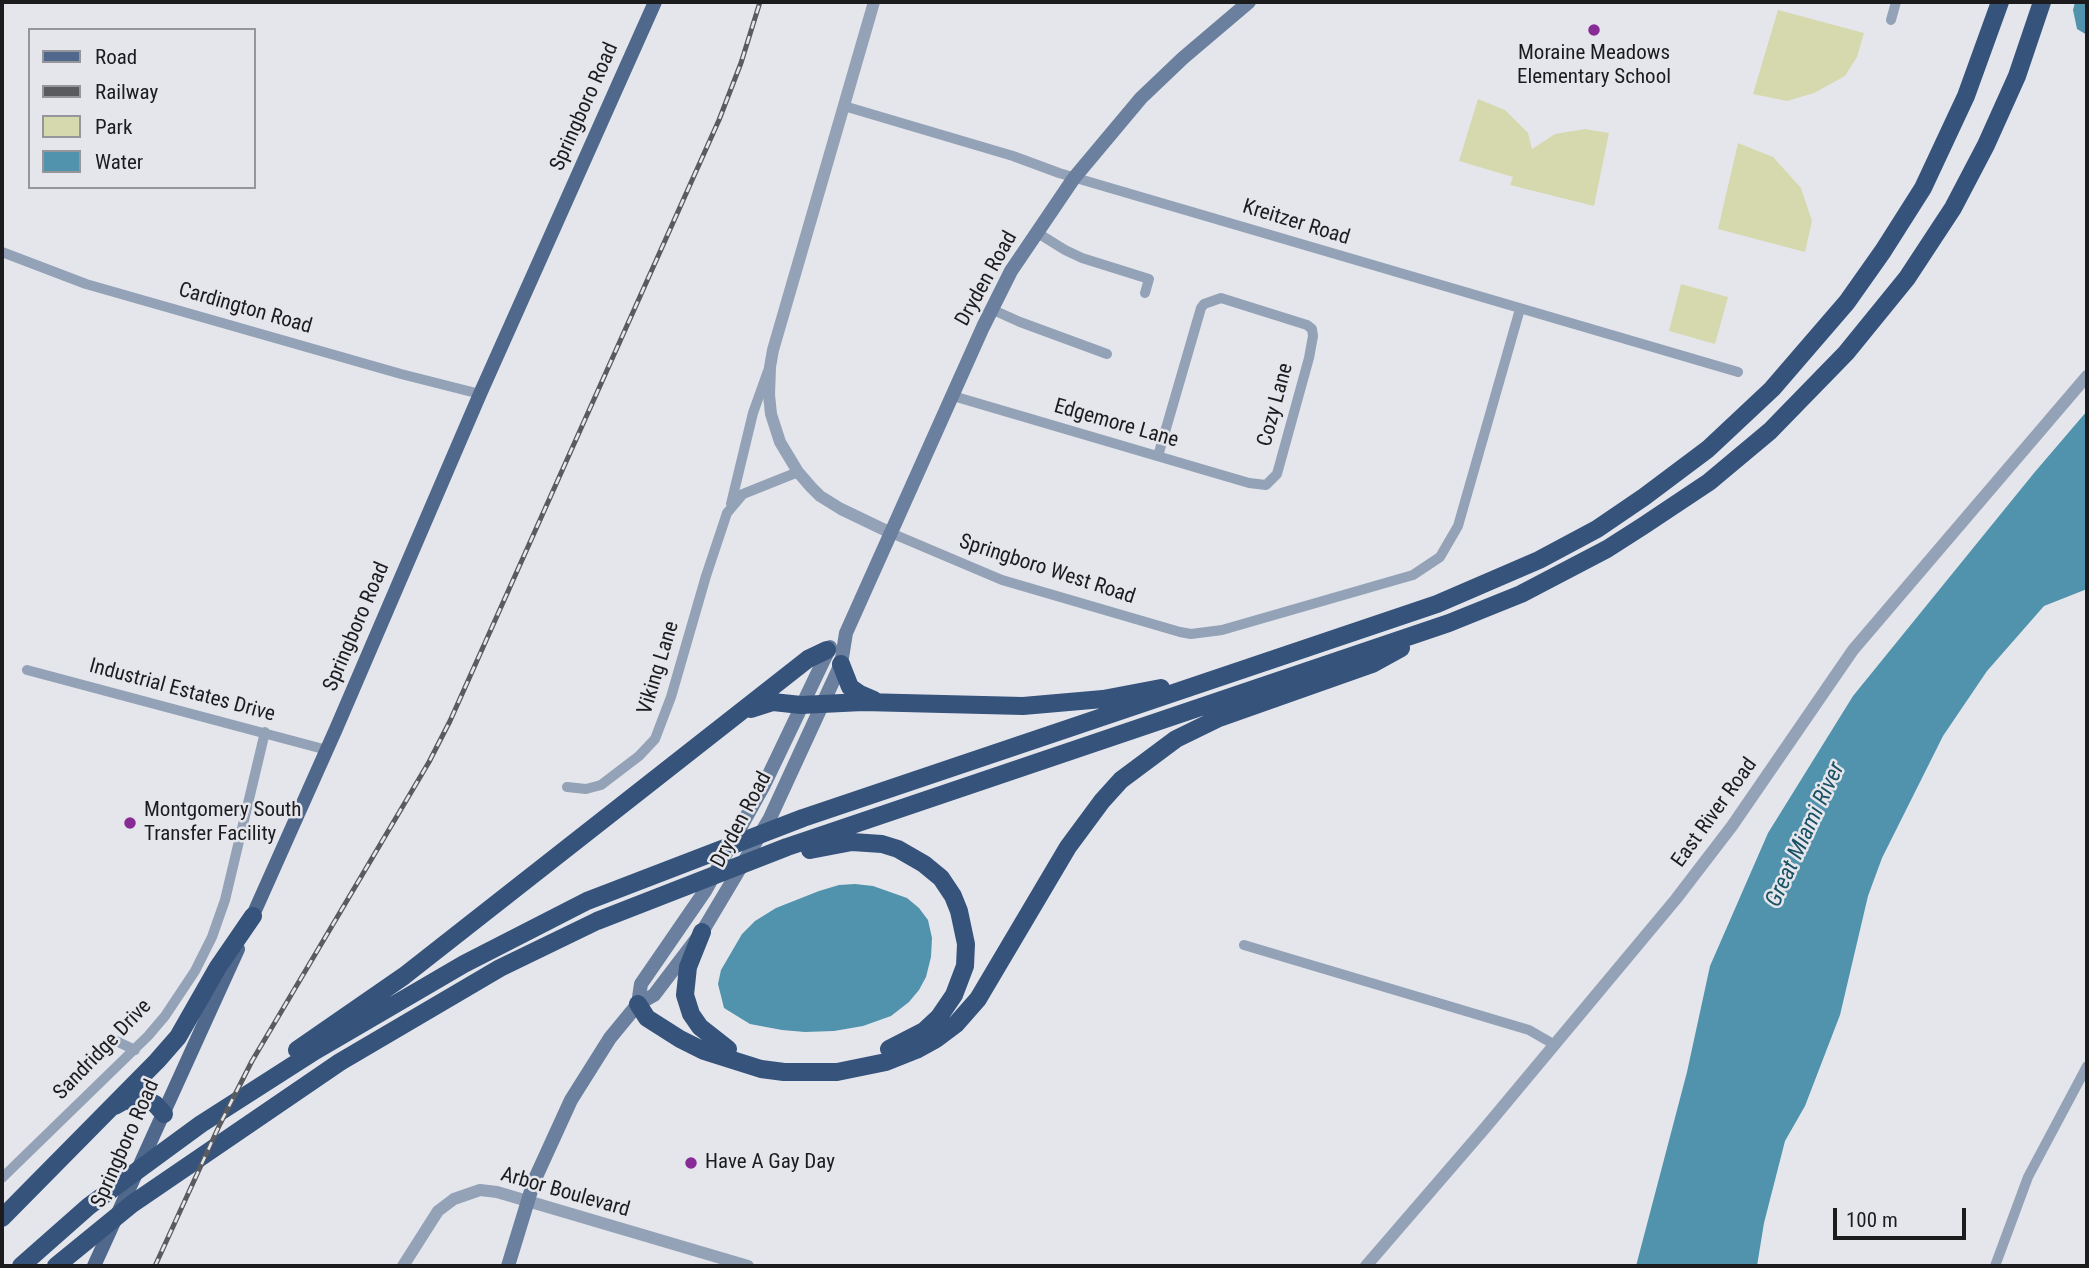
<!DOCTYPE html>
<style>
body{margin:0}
#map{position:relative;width:2089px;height:1268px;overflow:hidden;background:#e5e6ec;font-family:"Roboto Condensed",sans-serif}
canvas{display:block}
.frame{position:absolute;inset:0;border:4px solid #1c1c1e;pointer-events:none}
.legend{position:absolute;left:28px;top:28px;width:228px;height:161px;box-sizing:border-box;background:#e5e6ec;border:2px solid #95959a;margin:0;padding:9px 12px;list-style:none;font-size:21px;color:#1c1c1e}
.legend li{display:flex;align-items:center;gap:14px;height:35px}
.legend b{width:35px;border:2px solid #95959a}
.scale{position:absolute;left:1833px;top:1208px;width:133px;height:32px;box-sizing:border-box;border:4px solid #1c1c1e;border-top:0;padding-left:9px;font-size:21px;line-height:24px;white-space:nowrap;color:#1c1c1e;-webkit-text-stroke:5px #e5e6ec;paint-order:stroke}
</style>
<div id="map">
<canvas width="2089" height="1268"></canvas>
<div class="frame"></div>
<ul class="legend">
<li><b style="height:9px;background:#4f688c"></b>Road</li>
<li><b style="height:9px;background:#5a5b5e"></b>Railway</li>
<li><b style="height:19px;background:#d6d9ad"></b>Park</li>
<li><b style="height:19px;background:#5193ac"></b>Water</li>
</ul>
<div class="scale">100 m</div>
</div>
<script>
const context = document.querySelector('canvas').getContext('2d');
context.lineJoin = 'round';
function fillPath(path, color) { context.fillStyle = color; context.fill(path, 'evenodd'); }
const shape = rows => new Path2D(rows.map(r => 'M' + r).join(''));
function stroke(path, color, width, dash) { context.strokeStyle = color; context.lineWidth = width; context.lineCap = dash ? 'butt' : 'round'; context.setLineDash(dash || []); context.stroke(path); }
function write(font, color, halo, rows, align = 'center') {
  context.font = font + ' "Roboto Condensed",sans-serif'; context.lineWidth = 5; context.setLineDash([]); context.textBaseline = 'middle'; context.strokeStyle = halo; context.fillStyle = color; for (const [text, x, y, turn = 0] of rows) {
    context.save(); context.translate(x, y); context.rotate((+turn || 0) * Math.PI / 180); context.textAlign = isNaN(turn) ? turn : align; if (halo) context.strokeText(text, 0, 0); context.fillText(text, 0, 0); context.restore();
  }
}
const green = shape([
 [1778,10,1864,33,1857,57,1845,76,1814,93,1787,101,1753,94],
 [1478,99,1505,110,1528,133,1532,149,1555,134,1585,129,1609,133,1594,206,1510,185,1513,177,1459,161],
 [1738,143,1773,157,1801,188,1812,221,1805,252,1718,229],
 [1681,284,1728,297,1715,344,1669,331]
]);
const water = shape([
 [2075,2,2087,2,2087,35,2077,29,2073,10],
 [2087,411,2087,589,2044,606,1987,671,1943,736,1882,858,1868,896,1840,1015,1805,1106,1785,1141,1764,1223,1757,1266,1636,1266,1687,1072,1710,966,1768,833,1853,696,2034,473],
 [855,884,873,886,907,898,919,908,928,920,932,938,931,957,926,977,919,990,909,1002,891,1016,863,1026,834,1031,805,1032,782,1030,750,1024,724,1008,718,984,721,970,742,934,755,921,776,908,819,891,839,885]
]);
const minor = shape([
 [1891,20,1896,2],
 [844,106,1013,156,1059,173,1738,372],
 [1036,232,1065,250,1082,258,1149,279,1145,293],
 [2,252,86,284,401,374,480,394],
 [991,309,1020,322,1107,354],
 [953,396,1249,483,1266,485,1277,474,1309,358,1313,336,1312,329,1307,325,1221,298,1204,304,1201,308,1158,456],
 [731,504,753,413,768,371],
 [891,533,1002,580,1180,632,1191,634,1222,630,1413,575,1440,557,1458,526,1520,309],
 [27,670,327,750],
 [567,787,586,789,601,785,639,756,655,739,671,697,706,576,727,513,743,494,798,472],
 [1244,945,1529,1030,1555,1045],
 [112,1039,135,1050],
 [2,1178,148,1036,165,1016,195,971,212,937,225,900,265,732],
 [1995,1266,2028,1177,2087,1066]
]);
const tertiary = shape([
 [874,2,773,350,770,367,769,395,771,414,780,442,798,472,811,487,820,496,841,509,891,533],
 [403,1266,438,1211,454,1199,480,1190,497,1192,748,1266],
 [1366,1266,1485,1128,1676,899,1732,826,1853,650,2087,376]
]);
const secondary = shape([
 [638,1004,641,984,705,891,764,785,830,647],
 [508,1266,534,1181,571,1100,610,1038,638,1004,654,995,702,932,770,818,841,664,846,633,983,327,1011,271,1074,178,1141,98,1183,58,1249,2]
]);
const primary = shape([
 [249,924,336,729,480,394,655,2],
 [94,1266,238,949]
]);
const motorway = shape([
 [841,664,850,687,860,694,874,700],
 [751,709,773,702,801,705,863,702,1023,706,1103,699,1161,688],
 [810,850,852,842,882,844,898,849,924,864,941,878,953,896,959,911,966,944,965,966,954,995,939,1017,924,1031,889,1049],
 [702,932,688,967,685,995,691,1014,700,1027,728,1049],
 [638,1004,647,1018,680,1039,704,1051,761,1069,784,1072,837,1072,886,1062,916,1050,936,1039,956,1024,978,999,1068,847,1102,801,1121,780,1176,739,1219,718,1372,664,1401,648],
 [297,1050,404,976,808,659,827,650],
 [115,1106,124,1101,146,1099,155,1104,164,1114],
 [2,1218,157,1061,178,1037,218,967,253,916],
 [21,1266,89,1206,201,1124,315,1051,464,964,587,901,803,818,1437,604,1539,560,1597,529,1644,497,1708,449,1772,389,1847,302,1883,251,1923,188,1966,96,2000,2],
 [56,1266,132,1204,340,1062,500,968,597,921,787,847,1449,623,1521,594,1607,549,1643,526,1709,482,1770,431,1846,353,1907,278,1953,208,1986,145,2017,76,2042,2]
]);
const rail = shape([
 [155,1266,220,1124,252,1061,429,762,450,721,719,120,741,63,760,2]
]);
const markers = [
 [1594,30,7,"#872b97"],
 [130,823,7,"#872b97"],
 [691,1163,7,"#872b97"]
];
const poiNames = [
 ["Moraine Meadows",1594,54,"center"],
 ["Elementary School",1594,78,"center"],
 ["Montgomery South",144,811],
 ["Transfer Facility",144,835],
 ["Have A Gay Day",705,1163]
];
const streetNames = [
 ["Springboro Road",585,107,-66],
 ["Kreitzer Road",1296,223,17],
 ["Dryden Road",987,279,-61],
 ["Cardington Road",245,309,16],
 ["Cozy Lane",1276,405,-75],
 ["Edgemore Lane",1116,424,16],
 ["Springboro West Road",1047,570,18],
 ["Springboro Road",357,627,-67],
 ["Viking Lane",659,668,-73],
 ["Industrial Estates Drive",182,691,15],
 ["East River Road",1715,813,-54],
 ["Dryden Road",742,820,-62],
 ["Sandridge Drive",103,1050,-46],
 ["Springboro Road",126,1144,-66],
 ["Arbor Boulevard",565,1193,16]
];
const waterNames = [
 ["Great Miami River",1806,835,-65]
];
fillPath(green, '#d6d9ad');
fillPath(water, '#5193ac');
stroke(minor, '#93a2b6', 10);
stroke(tertiary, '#93a2b6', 12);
stroke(secondary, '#6b809e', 14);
stroke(primary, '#4f688c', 14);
stroke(motorway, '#36537c', 18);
stroke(rail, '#5a5b5e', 5);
stroke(rail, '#e5e6ec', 2.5, [8]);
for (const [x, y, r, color] of markers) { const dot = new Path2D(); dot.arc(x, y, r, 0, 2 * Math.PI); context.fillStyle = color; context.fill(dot); stroke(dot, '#e5e6ec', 2.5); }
write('21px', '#1c1c1e', '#e5e6ec', poiNames, 'left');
write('21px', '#1c1c1e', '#e5e6ec', streetNames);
write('italic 23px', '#1b5164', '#e5e6ec', waterNames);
</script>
